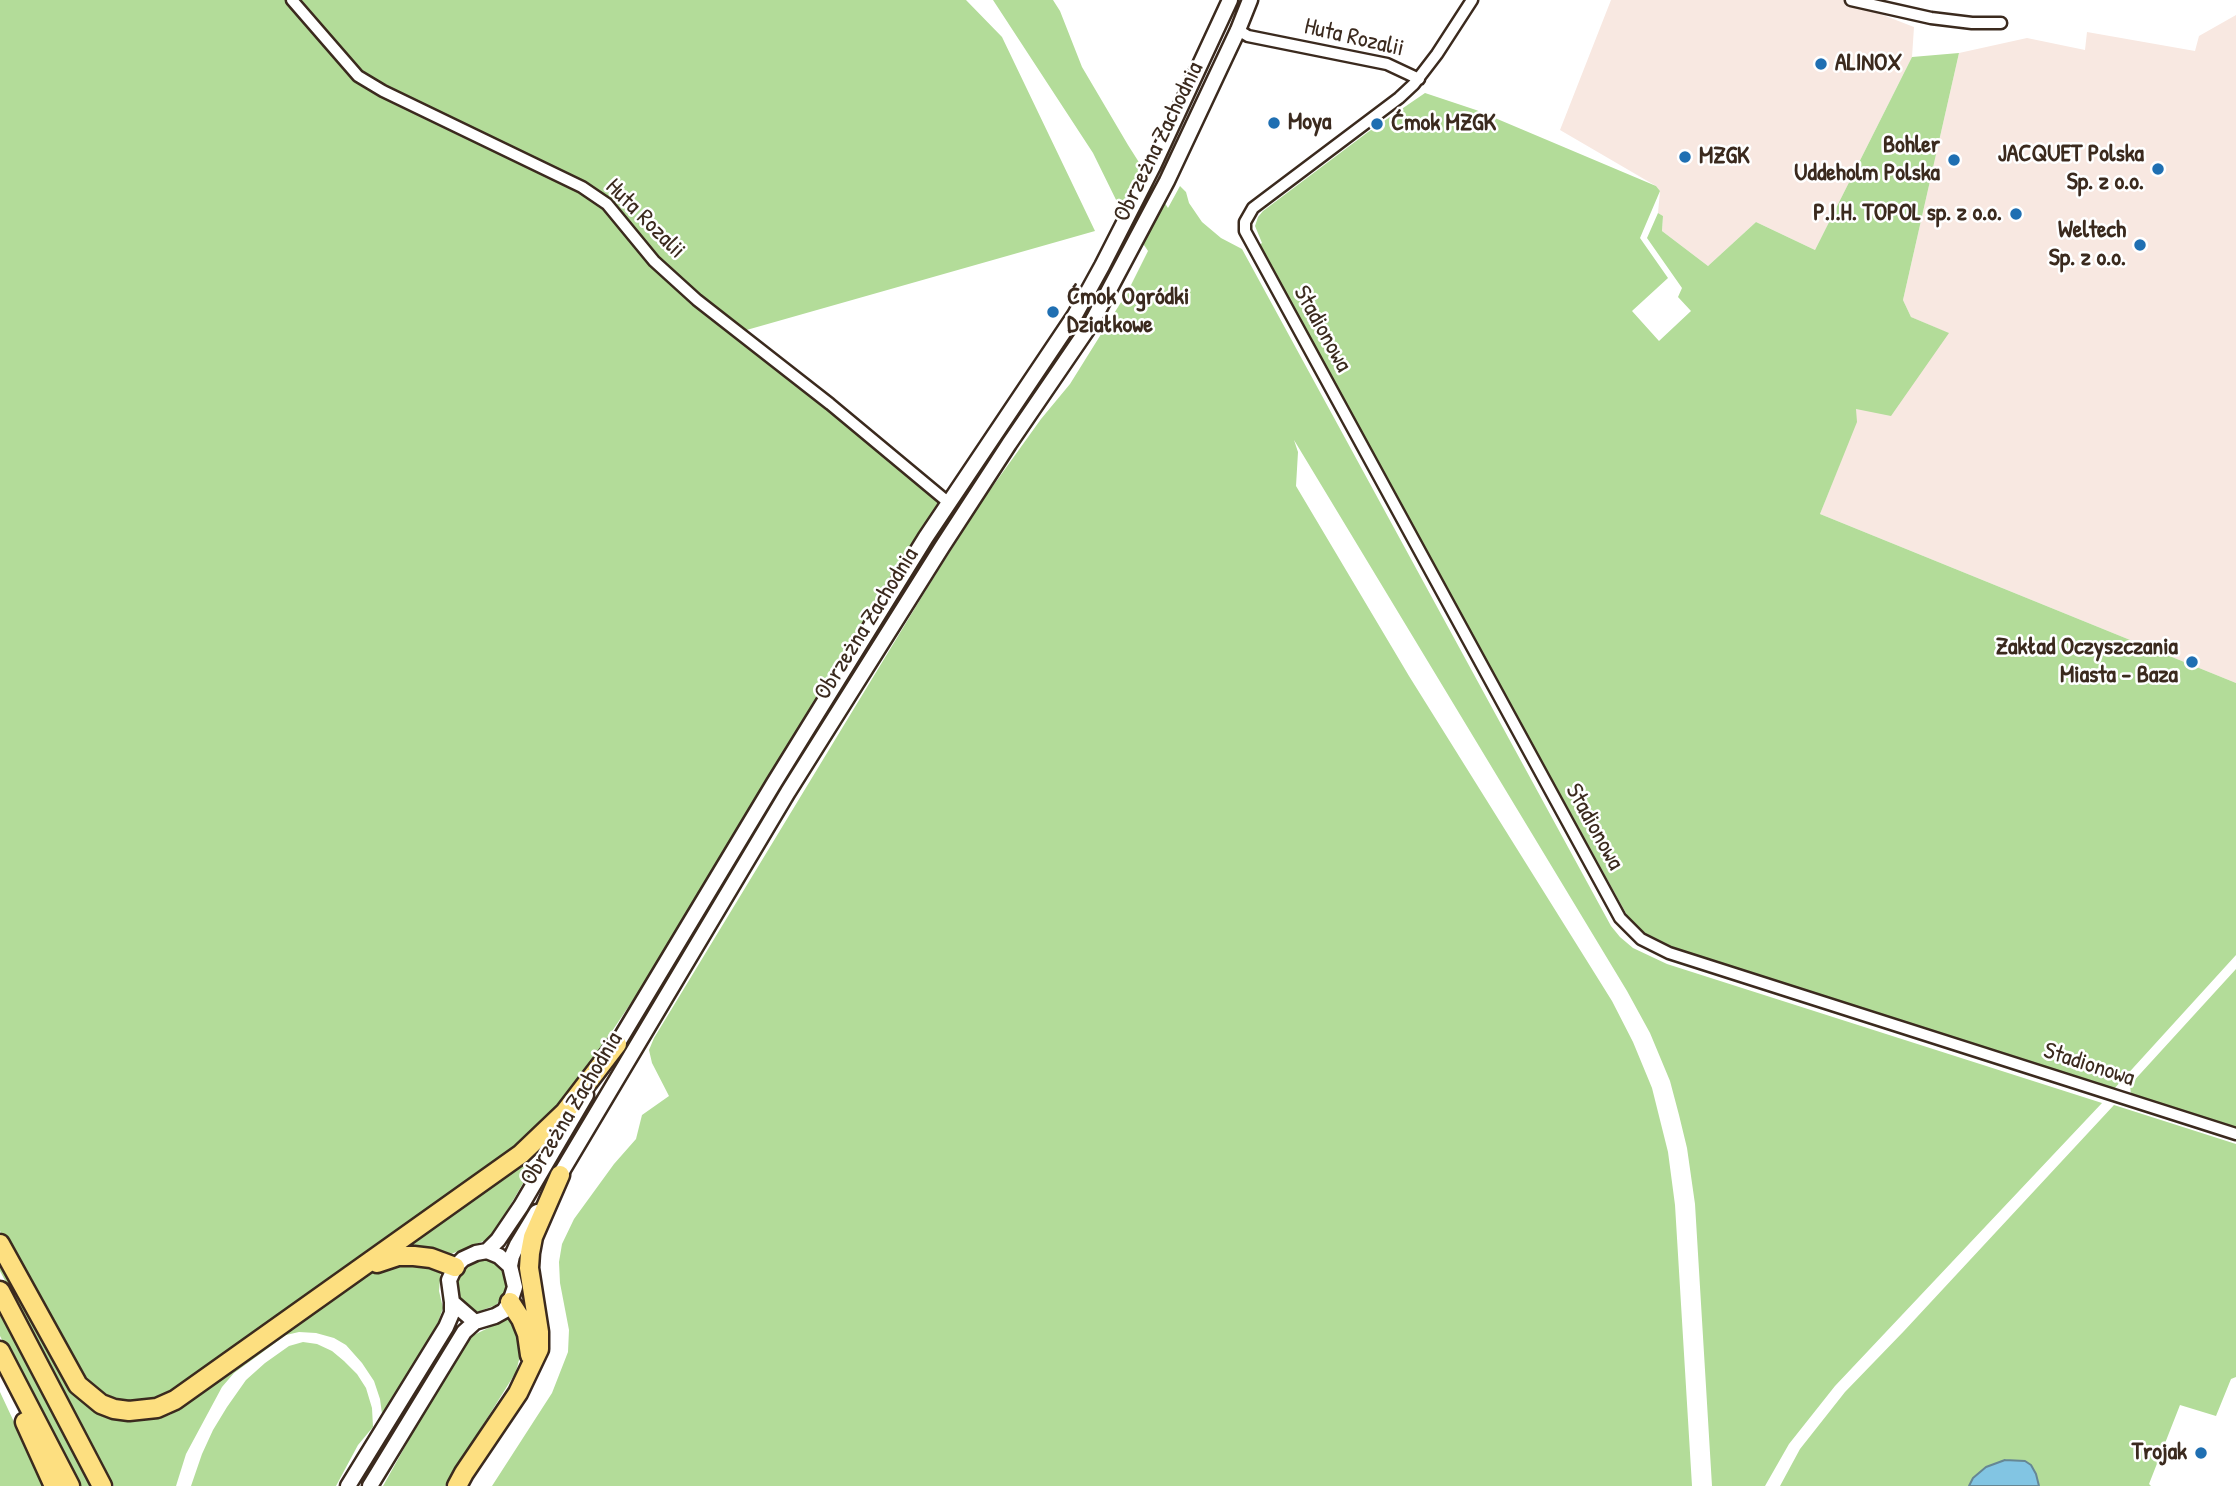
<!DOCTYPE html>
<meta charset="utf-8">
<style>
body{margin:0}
canvas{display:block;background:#fff}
</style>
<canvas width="2236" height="1486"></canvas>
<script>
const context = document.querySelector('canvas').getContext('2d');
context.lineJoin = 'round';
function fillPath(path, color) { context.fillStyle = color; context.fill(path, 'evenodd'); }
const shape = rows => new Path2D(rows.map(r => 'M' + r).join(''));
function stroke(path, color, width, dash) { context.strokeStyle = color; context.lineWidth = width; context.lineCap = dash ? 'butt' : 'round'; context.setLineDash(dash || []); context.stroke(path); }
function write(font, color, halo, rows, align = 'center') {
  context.font = font + ' "Patrick Hand",sans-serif'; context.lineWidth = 5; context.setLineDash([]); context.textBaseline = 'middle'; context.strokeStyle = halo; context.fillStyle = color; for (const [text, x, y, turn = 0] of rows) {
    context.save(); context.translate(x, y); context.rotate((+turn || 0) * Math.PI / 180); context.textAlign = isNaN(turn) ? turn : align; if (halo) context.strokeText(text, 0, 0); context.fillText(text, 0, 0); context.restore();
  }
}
const built = shape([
 [1611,0,1844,0,1914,27,1912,57,1815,250,1756,222,1708,266,1662,231,1663,216,1658,213,1660,191,1656,186,1560,130],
 [2236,15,2236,683,1820,514,1856,422,1856,409,1948,333,1911,317,1903,300,1959,53,2027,38,2085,50,2087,32,2195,51,2199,36]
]);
const green = shape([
 [0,0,966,0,1002,37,1095,231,736,333,941,504,789,745,651,973,582,1076,533,1136,383,1245,191,1377,171,1391,145,1401,119,1401,93,1387,83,1376,0,1231],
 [993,0,1053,0,1060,11,1082,67,1128,145,1168,208,1180,186,1186,192,1189,203,1202,222,1221,238,1242,249,1611,926,1620,937,1633,948,1667,964,2102,1103,1835,1386,1789,1444,1765,1486,1712,1486,1695,1204,1687,1148,1679,1115,1670,1081,1650,1033,1627,991,1294,440,1298,452,1296,486,1409,676,1612,1001,1633,1042,1652,1088,1668,1152,1675,1205,1692,1486,492,1486,552,1393,568,1352,569,1330,560,1283,559,1262,562,1244,574,1219,614,1164,636,1139,642,1115,669,1096,652,1063,649,1050,654,1038,929,585,980,504,1041,419,1070,384,1128,291,1148,251,1122,212,1093,153],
 [1959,53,1903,300,1911,317,1949,333,1891,416,1856,409,1857,422,1820,514,2236,683,2236,955,2113,1090,1665,946,1652,940,1633,926,1258,246,1262,243,1255,226,1258,217,1263,211,1368,132,1425,93,1476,110,1656,186,1660,191,1640,238,1668,278,1632,311,1659,341,1691,311,1678,297,1682,288,1647,238,1658,213,1663,216,1662,231,1708,266,1756,222,1815,250,1912,57],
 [2236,969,2236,1128,2131,1095,2130,1085],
 [2114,1105,2236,1144,2236,1377,2231,1379,2216,1416,2180,1405,2149,1484,2151,1486,2039,1486,2036,1474,1973,1478,1969,1486,1780,1486,1800,1449,1845,1392,1904,1331],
 [521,1164,527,1164,532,1168,491,1238,451,1254,386,1253,483,1192],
 [0,1255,68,1380,79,1398,94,1409,113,1418,132,1422,170,1415,361,1279,386,1266,399,1263,441,1268,439,1291,443,1308,437,1325,382,1414,380,1399,374,1381,362,1363,346,1345,334,1338,316,1333,299,1332,286,1335,234,1373,222,1387,186,1454,176,1486,114,1486,0,1271],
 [491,1257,498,1264,503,1272,506,1284,505,1293,496,1305,472,1314,460,1298,457,1287,459,1277,469,1265],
 [0,1306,94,1486,78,1486,0,1336],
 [510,1317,515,1324,519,1335,521,1352,516,1372,445,1486,383,1486,430,1402,470,1337],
 [303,1342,317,1344,332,1351,344,1361,357,1374,366,1388,372,1408,373,1427,358,1445,336,1486,191,1486,202,1454,213,1430,227,1407,246,1380,265,1363,289,1346],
 [0,1392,29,1454,44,1486,0,1486]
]);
const water = shape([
 [2005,1460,2025,1461,2031,1465,2036,1474,2039,1486,1969,1486,1973,1478,1986,1467,2005,1460]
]);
const street = shape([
 [292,0,358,76,383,91,582,187,607,204,654,261,697,300,830,404,949,503],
 [1472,0,1437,54,1414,84,1399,98,1253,208,1245,222,1245,231,1620,918,1641,939,1669,953,2236,1134],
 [1851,0,1931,18,1972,23,2001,23],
 [1238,30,1248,36,1387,64,1419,79]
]);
const secondary = shape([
 [613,1051,774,783,926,537,1075,315,1102,266,1153,166,1230,0],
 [555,1183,788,792,942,547,1009,444,1091,324,1167,181,1238,30,1250,0],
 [487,1251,498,1240,521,1206,586,1095],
 [510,1266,512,1256,517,1245,537,1212],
 [348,1486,446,1327,452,1313,452,1302],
 [370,1486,464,1332,475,1322,495,1316,504,1311,510,1302,515,1287,510,1266,499,1256,487,1251,476,1253,463,1259,455,1267,449,1280,452,1302,475,1322]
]);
const highway = shape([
 [0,1244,78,1385,101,1404,114,1409,129,1411,157,1408,175,1400,521,1154,565,1112,617,1044],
 [377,1263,398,1256,414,1256,431,1258,455,1267],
 [0,1291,102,1486],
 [510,1302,521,1319,527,1334,530,1355],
 [0,1351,70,1486],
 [25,1422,54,1486],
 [457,1486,464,1473,518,1393,539,1349,539,1332,529,1268,530,1253,533,1237,560,1175]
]);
const markers = [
 [1821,64,7,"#1f6fb2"],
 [1274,123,7,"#1f6fb2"],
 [1377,124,7,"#1f6fb2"],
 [1685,157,7,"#1f6fb2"],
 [1954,160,7,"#1f6fb2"],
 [2158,169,7,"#1f6fb2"],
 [2016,214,7,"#1f6fb2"],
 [2140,245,7,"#1f6fb2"],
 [1053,312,7,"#1f6fb2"],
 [2192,662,7,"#1f6fb2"],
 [2201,1453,7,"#1f6fb2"]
];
const streetNames = [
 ["Huta Rozalii",1354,38,13],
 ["Obrzeżna Zachodnia",1159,142,-64],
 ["Huta Rozalii",645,219,45],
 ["Stadionowa",1322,329,61],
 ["Obrzeżna Zachodnia",867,624,-58],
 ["Stadionowa",1594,827,61],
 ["Stadionowa",2089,1065,18],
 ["Obrzeżna Zachodnia",572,1109,-59]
];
const poiNames = [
 ["ALINOX",1835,64,"left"],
 ["Moya",1288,123,"left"],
 ["Ćmok MZGK",1391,124,"left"],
 ["Bohler",1940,146],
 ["Uddeholm Polska",1940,174],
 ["JACQUET Polska",2144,155],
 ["Sp. z o.o.",2144,183],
 ["MZGK",1699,157,"left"],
 ["P.I.H. TOPOL sp. z o.o.",2002,214],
 ["Weltech",2126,231],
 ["Sp. z o.o.",2126,259],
 ["Ćmok Ogródki",1067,298,"left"],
 ["Działkowe",1067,326,"left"],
 ["Zakład Oczyszczania",2178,648],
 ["Miasta - Baza",2178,676],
 ["Trojak",2187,1453]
];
fillPath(built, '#f8e8e1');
fillPath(green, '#b3dc99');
fillPath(water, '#82c5e3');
stroke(water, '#668794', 2);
stroke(street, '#3b2a1e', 15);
stroke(secondary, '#3b2a1e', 19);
stroke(highway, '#3b2a1e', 23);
stroke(street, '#fff', 10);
stroke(secondary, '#fff', 14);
stroke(highway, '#fddf80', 18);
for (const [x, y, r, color] of markers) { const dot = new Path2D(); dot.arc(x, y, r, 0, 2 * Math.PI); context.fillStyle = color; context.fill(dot); stroke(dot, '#fff', 2.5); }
write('24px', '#3b2a1e', '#fff', streetNames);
write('bold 24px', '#3b2a1e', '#fff', poiNames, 'right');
</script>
